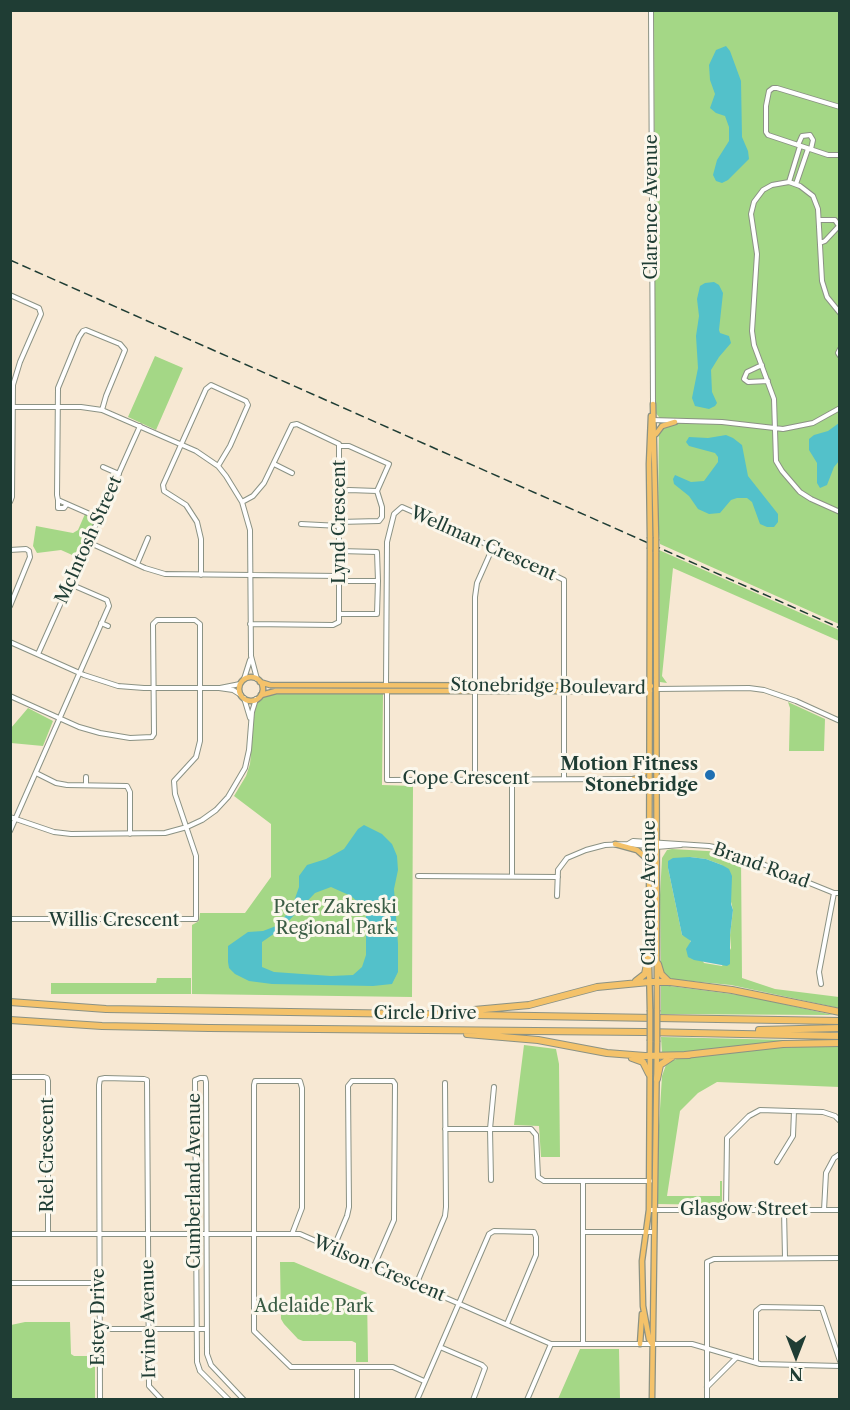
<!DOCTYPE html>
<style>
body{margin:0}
#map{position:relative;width:850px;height:1410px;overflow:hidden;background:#f7e8d3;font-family:"Libre Caslon Text",serif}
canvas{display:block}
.frame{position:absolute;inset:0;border:12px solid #1f3d34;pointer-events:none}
.north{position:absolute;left:766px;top:1326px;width:60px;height:60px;-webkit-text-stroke:4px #fbf7ec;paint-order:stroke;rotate:180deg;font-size:16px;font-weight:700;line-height:24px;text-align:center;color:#1f3d34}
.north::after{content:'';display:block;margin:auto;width:21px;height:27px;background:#1f3d34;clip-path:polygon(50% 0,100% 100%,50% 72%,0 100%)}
</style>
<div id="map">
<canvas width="850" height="1410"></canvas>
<div class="frame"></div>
<div class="north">N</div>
</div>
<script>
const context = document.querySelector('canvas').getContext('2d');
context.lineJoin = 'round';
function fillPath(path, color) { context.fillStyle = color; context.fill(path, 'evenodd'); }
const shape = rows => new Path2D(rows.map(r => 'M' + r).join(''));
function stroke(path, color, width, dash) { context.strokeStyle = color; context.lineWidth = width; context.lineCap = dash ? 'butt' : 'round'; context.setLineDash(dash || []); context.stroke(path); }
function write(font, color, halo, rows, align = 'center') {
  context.font = font + ' "Libre Caslon Text",serif'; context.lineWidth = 6; context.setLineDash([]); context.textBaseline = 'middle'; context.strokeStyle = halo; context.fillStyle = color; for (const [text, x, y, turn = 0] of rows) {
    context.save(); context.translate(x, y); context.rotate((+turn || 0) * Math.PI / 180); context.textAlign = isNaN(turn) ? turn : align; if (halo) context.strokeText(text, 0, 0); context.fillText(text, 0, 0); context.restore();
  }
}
const green = shape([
 [654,11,839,11,839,624,660,544,658,524,659,417,655,412,655,404],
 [155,356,183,368,156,430,128,417],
 [85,514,93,518,95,522,79,558,61,550,37,553,33,546,36,526,73,533,78,530],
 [659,550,839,630,839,641,673,568,662,676,667,683,660,682],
 [275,691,383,694,382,785,413,786,412,997,192,994,192,925,199,921,200,913,245,913,271,877,271,824,234,796,246,776,250,764,255,706,260,697,268,692],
 [788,702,825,719,824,751,789,751,790,708],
 [28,708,53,721,43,746,11,743,11,728],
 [672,849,724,852,741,858,742,978,775,989,839,997,839,1008,731,985,669,979,664,975,661,968,660,895,662,858,667,850],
 [690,857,706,859,722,865,733,910,730,935,731,948,722,966,704,963,691,944,690,938,682,935,668,868],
 [157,978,191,978,191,994,51,994,51,983,156,983],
 [662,985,747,996,833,1015,661,1014,661,986],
 [661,1037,788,1040,693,1053,662,1053],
 [524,1045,556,1049,559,1064,560,1157,541,1157,539,1126,514,1125],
 [839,1045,839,1087,717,1082,698,1093,680,1111,667,1196,720,1196,720,1181,722,1181,722,1205,657,1204,656,1175,662,1076,667,1062,680,1058,774,1048],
 [280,1262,294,1262,367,1293,368,1362,356,1362,356,1343,352,1341,303,1341,298,1339,284,1324,281,1319],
 [25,1322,70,1322,71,1354,74,1356,95,1356,95,1399,11,1399,11,1325],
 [580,1349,619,1349,620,1399,558,1399]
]);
const water = shape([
 [726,46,730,51,741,81,742,137,748,151,749,159,728,180,722,183,716,181,713,175,717,160,729,141,729,127,725,116,716,113,710,108,715,94,710,80,709,65,716,50],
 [714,282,719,285,723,293,719,330,720,333,729,336,731,343,719,357,711,370,712,392,717,403,715,406,709,409,695,406,692,398,698,368,696,336,699,316,697,299,700,286,705,283],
 [839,423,839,461,834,467,827,485,820,488,817,483,817,463,809,450,809,439,814,435,828,431],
 [726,435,733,438,742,445,748,476,778,514,778,522,774,527,767,527,760,524,752,502,747,498,737,498,731,500,720,513,709,514,698,509,689,496,674,484,673,479,675,475,691,482,704,481,718,462,718,457,715,453,689,446,686,442,689,437,708,438],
 [364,825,382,834,392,844,397,856,398,870,394,889,398,944,398,972,392,984,373,986,272,984,249,981,235,974,229,968,228,962,228,946,248,932,263,931,276,926,291,910,299,887,299,876,307,865,326,859,344,849,358,829],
 [331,887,351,896,366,909,366,955,362,967,353,975,331,976,274,972,262,967,262,942,281,929,315,893],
 [690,857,706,859,722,865,729,869,732,876,731,904,733,910,730,935,730,964,727,966,694,960,688,957,686,949,691,941,682,935,668,868,668,861,673,858]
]);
const minor = shape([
 [651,10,653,404],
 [840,107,777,88,773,88,769,91,766,106,766,132,768,135,828,155,840,155],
 [798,145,802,136,810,135,813,140,811,149],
 [789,182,800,146],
 [796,184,808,149],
 [819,220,835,220,839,226,825,241,820,243],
 [10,295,39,308,41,314,20,362,13,385,12,497,10,502],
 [840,313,827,297,822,281,818,209,813,196,800,186,789,182,772,185,763,190,754,202,751,214,757,254,752,331,754,345,774,399,776,461,782,471,800,492,811,499,840,512],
 [840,349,838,353,840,356],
 [762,365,747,372,744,379,748,382,768,381],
 [10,407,81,407,102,410,196,451,218,466,226,476,242,502,250,530,251,656,257,679],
 [651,420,722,422,783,429,813,423,840,408],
 [340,446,349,446,389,464,377,491],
 [274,464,292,473],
 [103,467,119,474],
 [58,500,58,508,64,508,67,504],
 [242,502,253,496,264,483,292,425,297,424,339,444,339,622,333,625,250,624],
 [99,518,58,500,57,495,58,388,79,337,83,331,86,330,120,344,125,350,106,396,102,410],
 [339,522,379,521,382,517,382,507,377,491,349,490,340,492],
 [301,524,340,526],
 [88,542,145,568,165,574,340,576],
 [10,550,26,549,29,551,30,557,10,606],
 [340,551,377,552,378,581],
 [137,564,148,538],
 [201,575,201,539,197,522,186,505,164,491,163,485,206,389,211,385,246,401,248,405,230,446,218,466],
 [340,581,378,581,377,614,340,614],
 [101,623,108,626],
 [10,642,84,675,118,686,144,688,219,688,233,690,241,695],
 [38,654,140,426],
 [244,679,250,660],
 [386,685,387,542,394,514,402,507,529,563,564,580,564,779],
 [220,688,240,684],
 [656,689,749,688,764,690,796,701,840,721],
 [387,691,387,780,634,779],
 [10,696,79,727,100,733,130,738,152,737,154,734,153,624,157,620,195,620,200,624,200,741,196,757,174,781,175,794,196,856,196,919,10,919],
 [244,698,250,718],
 [36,773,56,783,67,785,127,786,130,792,130,834],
 [475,779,475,597,477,583,493,547],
 [512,779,512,876],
 [86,785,86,777],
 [10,817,54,832,71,834,165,833,187,827,202,820,216,810,228,797,245,768,249,750,252,712,256,699],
 [10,831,109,606,107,600,70,584],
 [628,844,656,847,681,845],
 [418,876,558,877],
 [557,896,558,870,567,858,586,850,605,845,628,844,633,841,709,846,728,850,834,893,840,893],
 [821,984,819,972,834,893],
 [10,1077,44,1077,47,1078,48,1081,48,1234],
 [445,1129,531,1129,536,1135,538,1177,544,1181,650,1181],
 [777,1162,793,1136,794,1111],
 [491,1180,490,1129,494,1087],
 [583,1181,583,1344],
 [649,1210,840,1210],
 [726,1210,727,1138,749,1116,760,1110,823,1112,835,1116,840,1121],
 [784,1210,785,1258],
 [824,1210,826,1173,834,1158,840,1154],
 [583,1232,653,1232],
 [10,1234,300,1234,551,1344,692,1344,760,1364,840,1366],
 [292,1234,302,1208,302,1088,300,1081,255,1081,254,1085,254,1331,291,1367,393,1367,424,1381],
 [333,1249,347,1216,349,1207,348,1086,352,1081,393,1081,395,1084,394,1220,374,1266],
 [10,1283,99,1283],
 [416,1285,445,1216,446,1207,445,1083],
 [100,1329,207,1329],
 [440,1347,482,1365,485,1368,473,1400],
 [756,1363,756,1311,761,1307,822,1308,840,1361],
 [357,1367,357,1400],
 [707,1387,737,1357],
 [100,1400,99,1085,100,1079,105,1078,144,1079,147,1080,149,1386,162,1400],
 [229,1400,200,1371,197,1362,195,1080,200,1078,205,1078,206,1082,207,1354,211,1365,244,1400],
 [417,1400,489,1234,494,1231,534,1232,536,1237,536,1255,507,1324],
 [527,1400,551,1344],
 [707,1400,707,1262,714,1259,840,1258]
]);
const major = shape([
 [653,404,656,539],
 [656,434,662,426,675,422],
 [650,537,649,464,651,416],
 [656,552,657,1010],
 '239 689a12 12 0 1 1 24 0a12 12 0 1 1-24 0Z',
 [260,682,270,685,651,686],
 [261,695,276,691,650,691],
 [634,779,640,778,648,768],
 [637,780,645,784,649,792],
 [615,844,637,850,645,857,648,865],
 [649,957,650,549],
 [649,965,650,1010],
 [650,1041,649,1210,642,1261,643,1306,649,1339,652,1344],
 [640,1344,642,1314],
 [652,1400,657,1042]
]);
const highway = shape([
 [658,964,661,974,669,982],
 [636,981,645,974,649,954],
 [10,1002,106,1009,840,1021],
 [474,1010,529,1005,597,987,649,982,670,982,732,990,840,1012],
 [10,1020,102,1026,209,1028,644,1032,840,1036],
 [759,1030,840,1028],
 [467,1034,538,1040,607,1053,645,1056,689,1055],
 [685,1055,783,1044,840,1043],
 [632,1058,643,1062,649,1074],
 [657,1079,660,1065,672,1057]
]);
const rail = shape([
 [10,260,840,628]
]);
const majorBridge = shape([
 [650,549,650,537],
 [656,552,656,539],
 [650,1010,650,1041],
 [657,1042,657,1010]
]);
const markers = [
 [710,775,6,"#1f6fb2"]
];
const streetNames = [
 ["Clarence Avenue",652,207,-90],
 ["Lynd Crescent",340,522,-90],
 ["McIntosh Street",89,540,-66],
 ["Wellman Crescent",483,544,24],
 ["Stonebridge Boulevard",548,687,1],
 ["Cope Crescent",466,779],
 ["Brand Road",761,866,20],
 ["Clarence Avenue",650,893,-90],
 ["Willis Crescent",114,921],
 ["Circle Drive",425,1014],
 ["Riel Crescent",48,1155,-90],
 ["Cumberland Avenue",195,1181,-90],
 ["Glasgow Street",744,1210],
 ["Wilson Crescent",379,1269,23],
 ["Estey Drive",99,1317,-90],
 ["Irvine Avenue",149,1319,-91]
];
const poiNames = [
 ["Motion Fitness",698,765],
 ["Stonebridge",698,786]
];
const parkNames = [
 ["Peter Zakreski",335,908],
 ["Regional Park",335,929],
 ["Adelaide Park",314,1307]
];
fillPath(green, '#a4d786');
fillPath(water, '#53c1ca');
stroke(minor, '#8b9284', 6);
stroke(major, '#8b9284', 7);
stroke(highway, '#8b9284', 8);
stroke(minor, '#fff', 4);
stroke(major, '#f4c26a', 4.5);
stroke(highway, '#f4c26a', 6);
stroke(rail, '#1f3d34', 1.5, [9, 4.5]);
stroke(majorBridge, '#8b9284', 7, []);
stroke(majorBridge, '#f4c26a', 4.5);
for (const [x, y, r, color] of markers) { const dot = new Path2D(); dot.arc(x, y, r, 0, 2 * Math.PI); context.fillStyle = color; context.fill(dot); stroke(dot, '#fbf7ec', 2); }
write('18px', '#1f3d34', '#fbf7ec', streetNames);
write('bold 18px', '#1f3d34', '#fbf7ec', poiNames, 'right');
write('18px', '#3a5c44', '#fbf7ec', parkNames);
</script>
